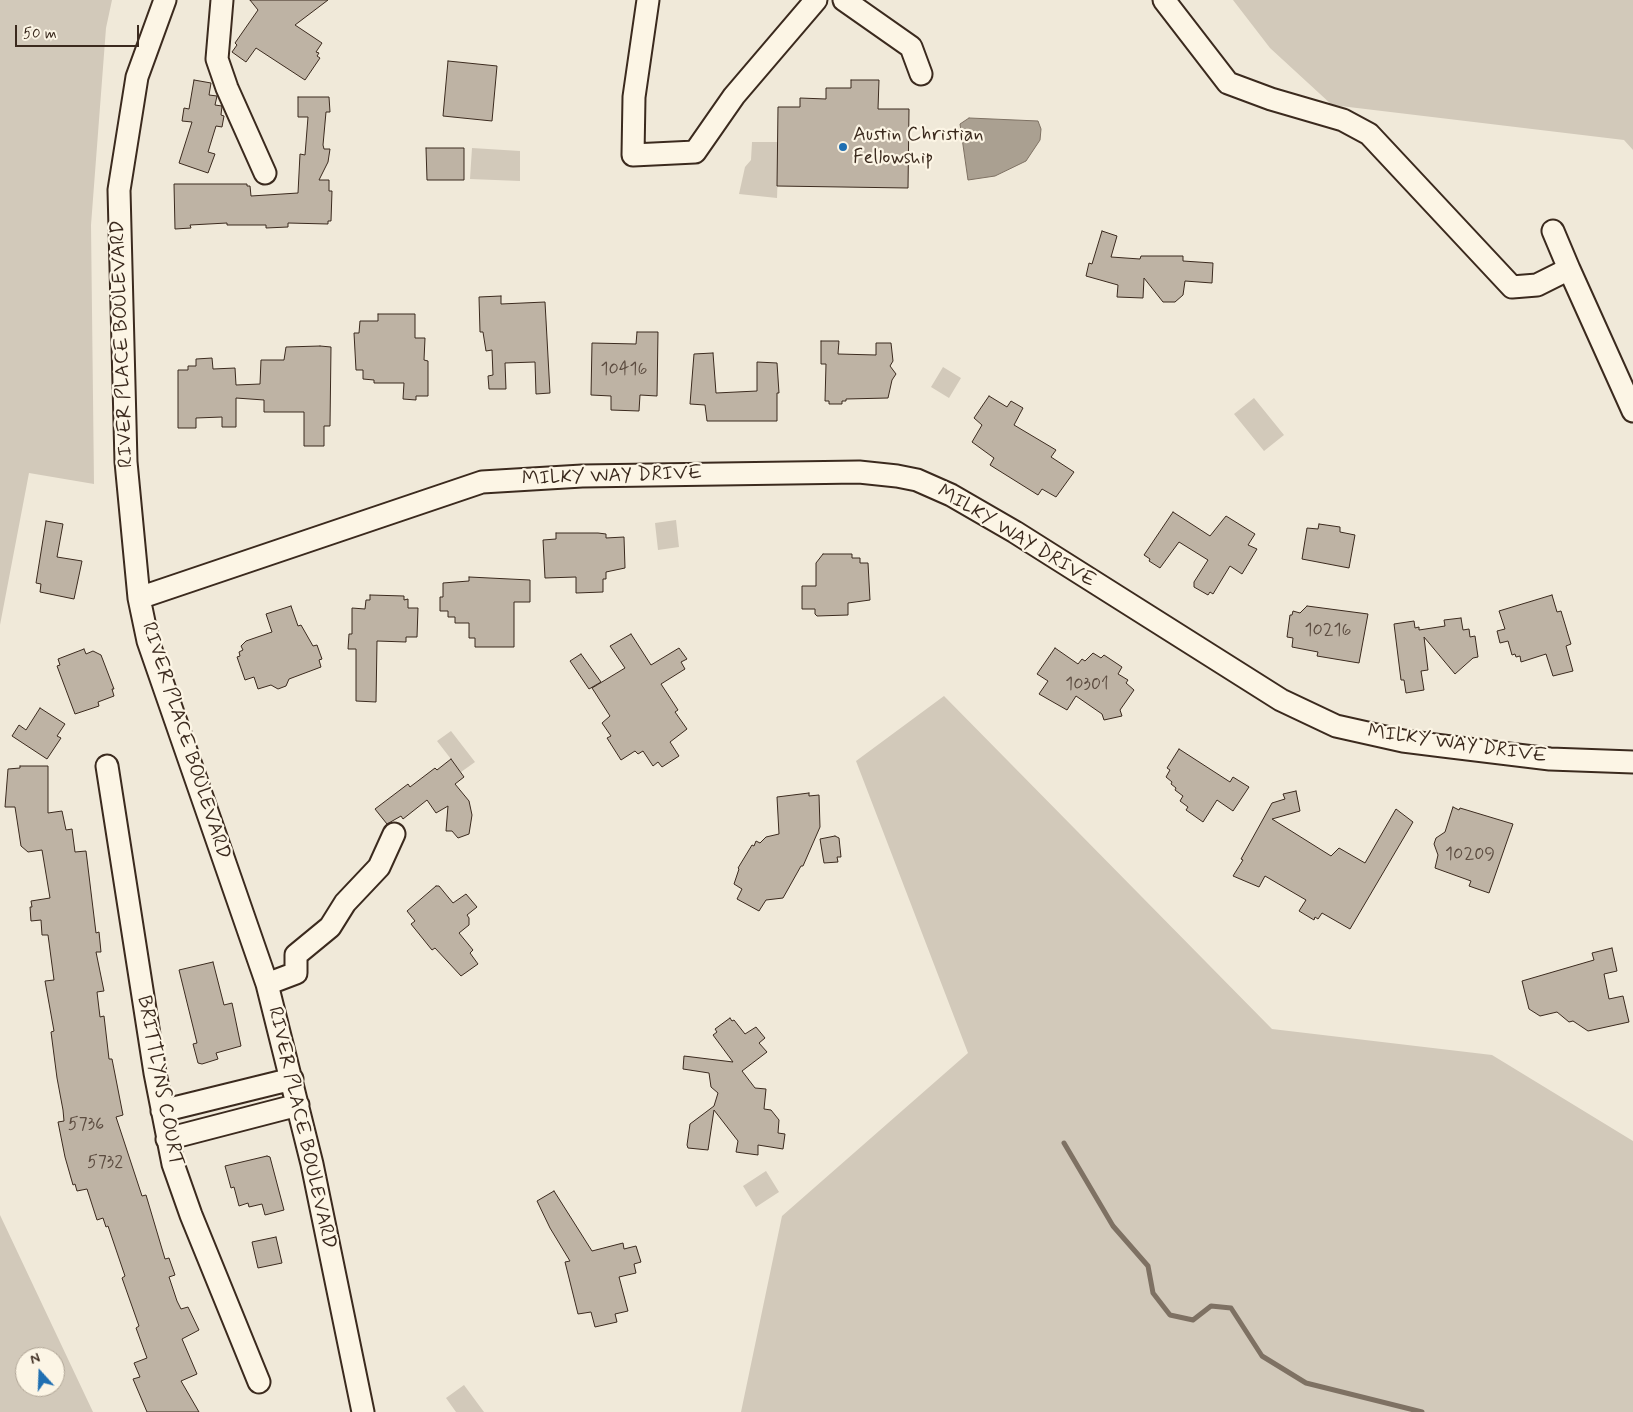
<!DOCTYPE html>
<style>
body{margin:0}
#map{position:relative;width:1633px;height:1412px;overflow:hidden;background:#f0e9d9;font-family:Mynerve,sans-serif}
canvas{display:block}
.north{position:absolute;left:15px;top:1347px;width:50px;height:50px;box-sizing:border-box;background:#fcf5e5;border:1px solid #afa495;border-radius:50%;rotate:340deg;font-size:14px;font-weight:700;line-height:20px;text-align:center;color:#3b2a1e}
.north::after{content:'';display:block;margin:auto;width:18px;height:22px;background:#1f6fb2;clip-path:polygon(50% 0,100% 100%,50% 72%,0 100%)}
.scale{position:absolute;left:15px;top:25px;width:124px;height:22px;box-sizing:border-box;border:2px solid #3b2a1e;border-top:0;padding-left:6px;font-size:15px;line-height:18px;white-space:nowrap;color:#3b2a1e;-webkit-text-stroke:4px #fcf5e5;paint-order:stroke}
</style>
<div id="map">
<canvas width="1633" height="1412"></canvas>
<div class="north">N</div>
<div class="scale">50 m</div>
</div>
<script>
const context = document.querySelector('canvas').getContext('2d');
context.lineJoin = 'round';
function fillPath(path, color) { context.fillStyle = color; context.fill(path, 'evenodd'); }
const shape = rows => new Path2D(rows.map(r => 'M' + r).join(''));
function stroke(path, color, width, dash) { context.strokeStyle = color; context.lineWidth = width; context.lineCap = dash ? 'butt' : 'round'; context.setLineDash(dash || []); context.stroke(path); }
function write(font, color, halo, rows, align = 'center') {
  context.font = font + ' Mynerve,sans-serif'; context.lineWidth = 4.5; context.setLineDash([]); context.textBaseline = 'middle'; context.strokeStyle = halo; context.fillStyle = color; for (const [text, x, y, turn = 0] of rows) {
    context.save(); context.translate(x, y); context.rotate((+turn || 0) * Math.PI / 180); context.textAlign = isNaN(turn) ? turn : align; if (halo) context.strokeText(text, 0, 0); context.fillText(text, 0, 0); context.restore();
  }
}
const green = shape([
 [0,0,112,0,106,28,91,225,94,484,29,473,0,625],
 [1233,0,1633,0,1633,150,1624,140,1332,105,1270,48],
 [752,142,779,142,777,198,739,194,745,167,751,160],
 [472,148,520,151,520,181,470,179],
 [943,367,961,378,949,398,931,387],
 [1254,398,1284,435,1264,451,1234,414],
 [676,520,679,547,658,550,655,523],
 [944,696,1272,1029,1492,1055,1633,1141,1633,1412,741,1412,782,1216,968,1053,856,761],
 [451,731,475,762,461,772,437,741],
 [766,1171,779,1192,756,1207,743,1186],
 [0,1215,93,1412,0,1412],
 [25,1357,55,1357,55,1387,25,1387],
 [464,1385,484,1412,456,1412,446,1398]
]);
const water = shape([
 [969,118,1038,121,1041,129,1040,140,1026,161,995,176,968,180,960,124,969,118]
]);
const stream = shape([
 [1064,1143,1113,1226,1148,1266,1153,1293,1170,1315,1193,1320,1211,1306,1231,1308,1262,1356,1306,1383,1422,1412]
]);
const building = shape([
 [250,0,328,0,295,25,322,43,316,52,319,53,317,56,320,58,305,80,256,48,246,62,232,52,237,45,235,43,258,10,250,0],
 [448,61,497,66,492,121,443,116,448,61],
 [194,80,211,83,209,95,217,96,215,105,222,106,221,115,224,116,222,127,216,126,208,152,215,154,208,173,179,163,192,122,182,121,184,108,189,109,194,80],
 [851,80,879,80,878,109,909,109,908,188,777,186,778,107,800,107,800,98,826,99,826,88,851,88,851,80],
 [298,97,329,97,330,112,326,112,323,145,324,149,330,149,328,162,319,180,329,180,329,191,332,191,331,221,328,221,328,224,288,223,288,227,266,228,266,225,227,225,227,223,190,225,191,228,175,229,174,184,247,184,247,186,250,186,251,196,298,193,300,154,305,155,308,117,298,117,298,97],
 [426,148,464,148,464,180,427,180,426,148],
 [1102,231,1117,236,1111,257,1140,259,1141,256,1183,256,1183,261,1213,263,1212,283,1185,281,1183,295,1175,302,1163,302,1144,278,1143,298,1117,297,1118,285,1086,276,1089,263,1092,264,1102,231],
 [501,296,501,304,545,302,550,393,536,394,535,362,505,363,506,389,489,389,488,376,493,375,492,350,486,351,483,332,480,332,479,297,501,296],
 [378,314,415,314,415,338,425,338,424,360,428,361,428,396,416,396,416,400,403,399,404,383,374,383,374,380,363,379,363,370,356,370,354,333,359,333,360,321,378,321,378,314],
 [637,332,658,332,657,396,640,395,639,411,611,410,611,396,591,395,592,343,636,344,637,332],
 [821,341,839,341,838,354,876,355,876,343,891,343,893,361,890,366,896,374,892,380,888,398,846,399,846,401,842,401,842,404,829,404,829,401,825,401,826,364,821,364,821,341],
 [320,346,331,347,330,426,324,426,324,446,304,446,304,412,264,412,264,400,236,398,236,427,222,427,222,417,196,418,196,428,178,428,178,370,188,370,188,366,196,366,196,359,212,358,213,369,235,368,236,385,260,384,261,360,284,360,286,347,320,346],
 [713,353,716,393,757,391,757,362,777,363,779,393,777,393,777,421,707,421,705,405,690,404,694,354,713,353],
 [989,396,1007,407,1011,401,1023,408,1014,425,1056,450,1051,457,1074,472,1056,497,1042,489,1038,495,990,465,994,458,972,442,982,425,974,418,989,396],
 [1173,512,1210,536,1226,516,1255,534,1248,545,1257,549,1242,574,1230,566,1213,594,1210,592,1208,595,1194,587,1194,582,1208,560,1179,542,1160,568,1149,561,1150,559,1144,555,1173,512],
 [46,521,63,524,57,557,82,561,74,599,40,592,41,584,36,583,46,521],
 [1319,524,1340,527,1340,532,1355,535,1349,568,1302,559,1307,528,1318,529,1319,524],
 [556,533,598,533,606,534,606,538,624,537,625,568,606,572,606,579,603,579,603,592,576,593,576,577,545,578,543,540,556,539,556,533],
 [823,554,852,554,852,558,860,558,860,563,868,563,870,600,848,603,848,615,817,616,815,614,815,609,802,609,802,586,816,586,816,563,823,554],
 [469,577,530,580,530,602,514,602,514,647,475,647,475,638,469,638,469,623,455,623,455,617,448,617,448,611,440,611,440,597,443,597,443,583,469,581,469,577],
 [370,595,404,596,404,600,408,599,408,608,418,608,417,637,406,637,406,642,377,641,376,702,356,701,356,649,348,649,349,634,352,634,352,608,365,609,366,600,370,600,370,595],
 [1552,595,1557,612,1561,611,1571,644,1566,646,1573,671,1553,676,1546,654,1521,662,1520,656,1516,657,1515,654,1512,655,1508,641,1500,643,1497,631,1505,629,1499,611,1552,595],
 [291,606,298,626,301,625,313,646,317,645,322,659,319,660,321,667,289,679,286,686,278,689,271,685,258,689,254,677,245,680,237,657,240,656,239,652,243,650,241,646,246,641,272,632,266,614,291,606],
 [1307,606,1368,614,1359,663,1317,656,1318,652,1292,647,1293,638,1287,637,1290,615,1292,615,1293,611,1300,613,1307,606],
 [1461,618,1463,630,1469,629,1470,637,1475,636,1478,657,1473,658,1455,674,1424,637,1428,670,1421,671,1424,690,1406,693,1404,680,1401,680,1394,624,1414,621,1415,628,1419,627,1419,630,1445,626,1444,620,1461,618],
 [631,634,651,665,679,648,687,659,681,662,685,669,661,684,678,710,675,712,687,729,670,742,679,756,662,767,658,762,653,766,643,751,638,754,635,751,621,760,607,738,611,736,602,723,610,716,592,688,625,668,610,646,631,634],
 [1055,648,1078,664,1082,659,1085,661,1093,653,1101,658,1104,655,1122,667,1118,674,1128,680,1126,683,1134,690,1120,710,1122,716,1104,720,1102,714,1076,696,1067,710,1039,694,1048,681,1037,674,1055,648],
 [84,649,86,654,93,651,101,655,114,689,112,689,114,696,98,702,99,706,75,714,57,666,60,665,58,659,84,649],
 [581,654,601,682,589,689,570,661,581,654],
 [40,708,65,724,57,736,61,738,47,759,12,736,19,725,26,730,40,708],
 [1179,749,1230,782,1233,777,1249,787,1233,811,1217,800,1203,822,1186,810,1188,807,1180,801,1183,796,1175,790,1176,788,1171,784,1172,782,1166,777,1170,770,1167,768,1179,749],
 [451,759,464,777,455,784,469,801,472,815,469,834,458,838,452,831,446,831,448,806,436,813,427,800,403,819,401,816,387,824,375,809,408,784,410,787,435,768,437,770,451,759],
 [20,766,48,766,48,813,62,811,66,830,72,829,75,852,86,851,96,933,99,932,101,952,96,952,104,991,97,992,100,1017,104,1016,109,1059,112,1059,123,1115,116,1117,142,1196,146,1195,165,1259,169,1258,175,1275,169,1277,177,1301,181,1309,188,1307,199,1330,182,1339,197,1374,181,1381,199,1412,147,1412,133,1379,140,1377,134,1363,147,1358,136,1328,139,1326,122,1278,125,1276,108,1226,106,1227,103,1218,97,1220,87,1189,77,1191,75,1184,73,1185,65,1157,58,1122,64,1121,63,1110,57,1078,51,1032,54,1031,45,981,54,980,48,935,42,935,41,920,31,921,30,907,32,907,31,901,50,898,42,850,28,852,21,846,15,807,5,807,8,769,20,768,20,766],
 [1296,791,1300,811,1272,819,1331,856,1339,848,1365,863,1396,809,1413,822,1350,929,1322,913,1318,919,1315,917,1314,920,1299,911,1306,900,1265,876,1259,887,1233,876,1243,860,1241,859,1272,803,1285,799,1283,794,1296,791],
 [809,793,809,796,819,795,820,827,803,866,801,866,783,898,766,900,759,911,737,899,742,889,734,884,739,869,738,868,752,845,754,846,756,841,760,843,766,837,779,834,777,797,809,793],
 [1453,807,1459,810,1460,808,1513,824,1489,893,1469,886,1471,881,1435,868,1438,855,1434,844,1436,838,1445,832,1453,807],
 [835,836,839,838,841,857,837,857,838,862,824,863,820,839,835,836],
 [436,886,439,886,453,903,466,894,477,907,467,915,469,918,469,925,459,933,473,950,470,953,478,964,461,976,435,948,432,950,411,924,415,921,407,911,436,886],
 [1612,948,1617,971,1604,974,1609,999,1623,996,1629,1022,1588,1031,1573,1021,1569,1022,1557,1012,1540,1016,1529,1009,1522,981,1594,960,1592,953,1612,948],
 [213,962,224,1005,232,1003,241,1046,216,1053,218,1059,202,1064,198,1063,193,1044,197,1043,179,970,213,962],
 [730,1018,732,1021,734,1020,745,1034,756,1027,765,1038,759,1043,767,1052,742,1071,755,1088,766,1089,764,1109,771,1110,779,1120,778,1133,785,1134,783,1149,758,1145,758,1155,736,1152,738,1141,714,1110,708,1150,688,1148,687,1145,690,1124,714,1106,718,1093,711,1087,709,1073,683,1069,684,1056,733,1062,713,1035,717,1032,715,1029,730,1018],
 [267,1156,270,1157,284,1210,265,1215,262,1204,249,1207,248,1203,239,1206,234,1187,231,1188,225,1166,267,1156],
 [554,1191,592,1251,623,1243,624,1249,636,1246,641,1262,634,1264,636,1273,619,1277,628,1311,615,1314,617,1322,595,1327,591,1312,578,1314,565,1262,570,1261,550,1228,537,1201,554,1191],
 [276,1237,282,1263,258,1268,252,1242,276,1237]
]);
const minor = shape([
 [165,0,137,77,119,190,126,462,139,598,148,641,267,984,312,1164,363,1412],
 [222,0,217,59,227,88,265,173],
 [648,0,634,97,633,155,695,152,734,96,816,0],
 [844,0,911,47,921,74],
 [1164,0,1228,83,1271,99,1343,120,1369,134,1512,287,1537,285,1569,269,1553,231],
 [1569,269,1633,411],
 [139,598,482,482,582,476,859,472,897,476,917,480,951,495,1015,532,1281,700,1336,726,1403,741,1443,746,1550,759,1633,762],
 [107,766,155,1073,173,1164,191,1215,259,1382],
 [267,984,296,973,296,955,330,927,345,903,379,867,394,834],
 [162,1111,292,1079],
 [167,1139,298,1105]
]);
const markers = [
 [843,147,5,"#1f6fb2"]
];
const numberNames = [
 ["10416",624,370],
 ["10216",1328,631],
 ["10301",1087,685],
 ["10209",1470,855],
 ["5736",86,1125],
 ["5732",105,1163]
];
const poiNames = [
 ["Austin Christian",853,136],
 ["Fellowship",853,159]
];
const streetNames = [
 ["RIVER PLACE BOULEVARD",123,344,-92],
 ["MILKY WAY DRIVE",612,477,-2],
 ["MILKY WAY DRIVE",1016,537,31],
 ["RIVER PLACE BOULEVARD",185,741,72],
 ["MILKY WAY DRIVE",1457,745,8],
 ["BRITTLYNS COURT",159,1081,79],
 ["RIVER PLACE BOULEVARD",301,1128,77]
];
fillPath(green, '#d2c9ba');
fillPath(water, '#aaa091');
stroke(water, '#7e7163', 1);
stroke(stream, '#7e7163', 5);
fillPath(building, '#beb3a4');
stroke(building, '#3b2a1e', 1);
stroke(minor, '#3b2a1e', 25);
stroke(minor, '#fcf5e5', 21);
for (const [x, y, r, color] of markers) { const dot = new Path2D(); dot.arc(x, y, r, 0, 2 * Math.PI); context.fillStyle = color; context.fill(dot); stroke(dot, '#fcf5e5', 2); }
write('18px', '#5c4c40', null, numberNames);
write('20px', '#3b2a1e', '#fcf5e5', poiNames, 'left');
write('20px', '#3b2a1e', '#fcf5e5', streetNames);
</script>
